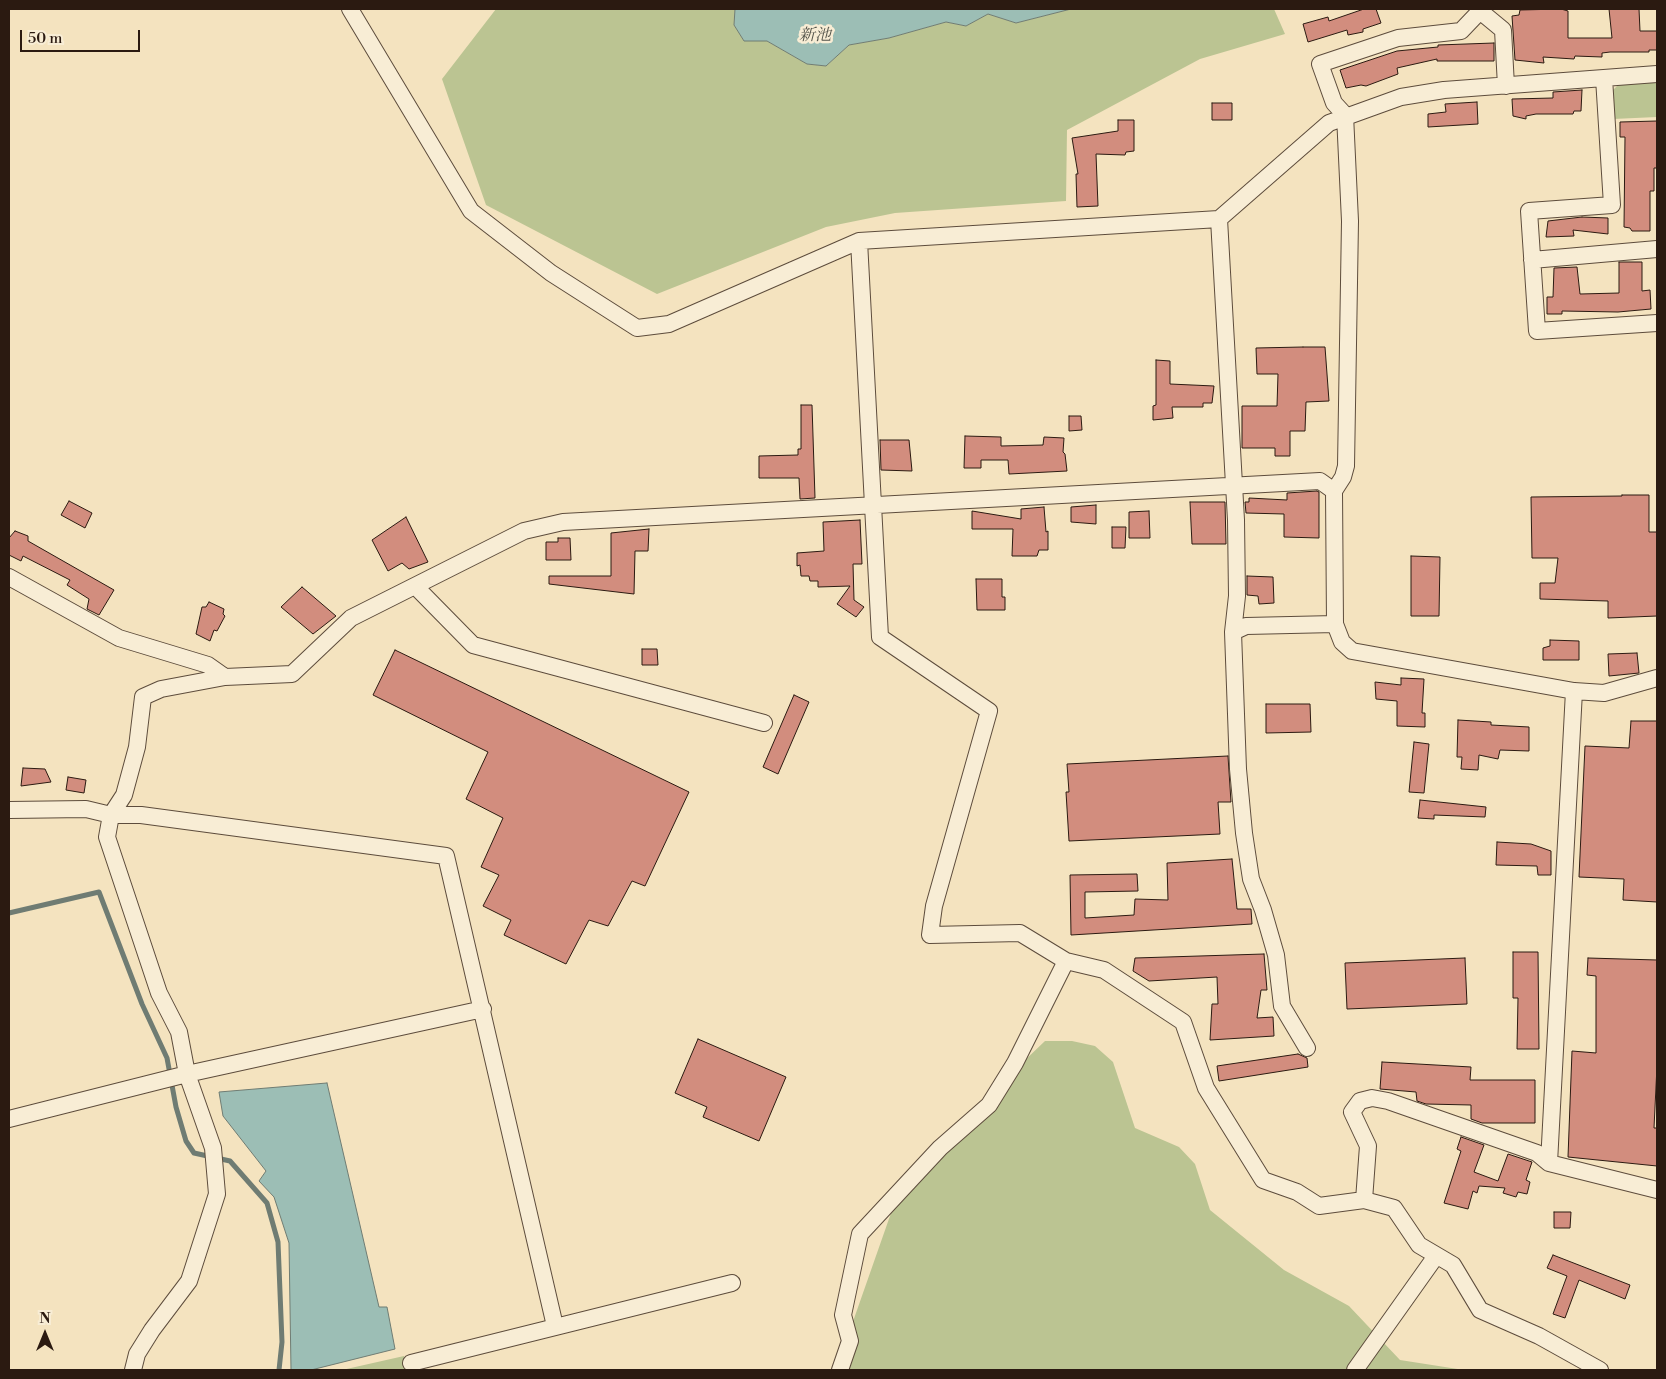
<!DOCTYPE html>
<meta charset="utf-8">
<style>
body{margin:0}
#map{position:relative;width:1666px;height:1379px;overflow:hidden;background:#f4e3bf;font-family:"Libre Bodoni",serif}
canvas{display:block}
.frame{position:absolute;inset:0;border:10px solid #2b1a11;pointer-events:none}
.north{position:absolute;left:20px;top:1309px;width:50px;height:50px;-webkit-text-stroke:4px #f8edd5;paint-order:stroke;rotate:0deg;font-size:14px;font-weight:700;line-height:20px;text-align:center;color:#2b1a11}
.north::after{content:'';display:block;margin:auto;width:18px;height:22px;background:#2b1a11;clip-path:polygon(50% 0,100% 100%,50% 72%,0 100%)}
.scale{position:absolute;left:20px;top:30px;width:120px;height:22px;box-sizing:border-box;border:2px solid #2b1a11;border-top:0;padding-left:6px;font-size:15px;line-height:18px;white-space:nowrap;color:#2b1a11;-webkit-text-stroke:4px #f8edd5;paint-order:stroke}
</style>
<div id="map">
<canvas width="1666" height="1379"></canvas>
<div class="frame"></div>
<div class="north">N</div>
<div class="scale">50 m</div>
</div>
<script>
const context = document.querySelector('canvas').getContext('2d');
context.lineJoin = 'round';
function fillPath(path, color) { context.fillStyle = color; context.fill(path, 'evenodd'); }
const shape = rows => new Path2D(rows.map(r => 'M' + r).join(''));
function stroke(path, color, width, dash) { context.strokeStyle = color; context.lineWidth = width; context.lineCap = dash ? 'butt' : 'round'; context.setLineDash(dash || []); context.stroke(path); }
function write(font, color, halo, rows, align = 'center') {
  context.font = font + ' "Libre Bodoni","Noto Serif JP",serif'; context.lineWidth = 5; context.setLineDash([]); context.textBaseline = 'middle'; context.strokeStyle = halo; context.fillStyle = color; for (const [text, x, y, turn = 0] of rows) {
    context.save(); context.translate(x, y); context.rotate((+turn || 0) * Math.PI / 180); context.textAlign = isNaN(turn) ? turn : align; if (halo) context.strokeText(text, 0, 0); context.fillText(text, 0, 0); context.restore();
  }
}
const green = shape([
 [496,9,735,9,734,25,744,41,767,41,807,64,826,66,849,45,889,38,946,22,966,26,988,14,1016,23,1071,9,1274,9,1285,34,1200,59,1067,130,1066,201,895,213,826,227,657,294,486,205,442,79],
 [1657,81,1657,117,1613,119,1612,91,1619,84],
 [1045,1041,1072,1041,1095,1046,1113,1062,1135,1128,1179,1147,1195,1164,1210,1210,1284,1270,1349,1306,1400,1360,1464,1370,836,1370,904,1176],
 [404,1356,409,1370,342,1370]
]);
const water = shape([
 [735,9,1071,9,1016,23,988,14,966,26,946,22,889,38,849,45,826,66,807,64,767,41,744,41,734,25,735,9],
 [327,1083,379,1307,387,1307,395,1349,311,1370,291,1370,289,1243,274,1197,259,1181,266,1171,223,1116,219,1092,327,1083]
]);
const stream = shape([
 [9,913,99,892,142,1004,167,1058,176,1107,186,1141,194,1153,230,1161,267,1203,278,1242,282,1342,279,1370]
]);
const building = shape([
 [1364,9,1376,9,1381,23,1363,29,1363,32,1348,35,1347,30,1308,42,1303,24,1328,17,1329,21,1364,9],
 [1561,9,1568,11,1568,38,1612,38,1609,9,1639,9,1640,31,1657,31,1657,50,1649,50,1649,52,1610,52,1602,53,1602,57,1575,56,1574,59,1543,57,1544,63,1515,60,1512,16,1519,15,1520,10,1561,9],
 [1494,43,1494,61,1437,61,1437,59,1397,68,1398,74,1366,86,1361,85,1346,88,1340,70,1397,51,1438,47,1438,45,1494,43],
 [1582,90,1581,111,1574,111,1573,114,1536,114,1526,116,1526,119,1513,116,1512,99,1553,98,1553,92,1582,90],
 [1477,102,1478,124,1428,127,1428,114,1446,112,1445,104,1477,102],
 [1212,103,1232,103,1232,120,1212,120,1212,103],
 [1118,120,1134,120,1134,151,1126,152,1125,155,1096,154,1098,206,1077,207,1076,174,1078,174,1072,138,1118,131,1118,120],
 [1657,121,1657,168,1654,168,1654,191,1650,191,1650,231,1632,231,1630,228,1624,227,1625,137,1620,137,1620,122,1657,121],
 [1582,217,1608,218,1608,234,1573,230,1574,236,1546,237,1548,221,1582,217],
 [1619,262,1642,262,1642,291,1650,290,1651,309,1618,312,1562,311,1562,314,1547,314,1547,297,1553,297,1554,268,1577,267,1580,294,1619,293,1619,262],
 [1303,347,1325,347,1329,401,1306,402,1305,431,1290,431,1290,456,1275,456,1275,448,1242,448,1242,406,1277,406,1278,374,1257,374,1256,348,1303,347],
 [1156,360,1170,361,1170,384,1214,386,1212,403,1203,403,1203,407,1172,407,1173,418,1153,420,1153,406,1156,405,1156,360],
 [801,405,812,405,815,498,800,499,799,478,759,478,759,456,798,455,798,449,801,449,801,405],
 [1069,416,1081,416,1082,430,1069,431,1069,416],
 [965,436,1001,437,1001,446,1043,445,1044,437,1064,438,1063,452,1065,454,1067,471,1009,474,1008,460,981,460,981,468,964,468,965,436],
 [880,440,909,440,912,471,881,470,880,440],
 [1317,491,1319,492,1319,538,1284,537,1284,514,1246,513,1245,502,1249,502,1249,498,1287,500,1287,493,1317,491],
 [1622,495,1649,495,1649,532,1657,532,1657,616,1608,618,1608,601,1540,599,1540,583,1555,583,1558,558,1532,558,1531,497,1622,496,1622,495],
 [69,501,92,513,85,528,61,515,69,501],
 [1190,502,1225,502,1226,544,1192,544,1190,502],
 [1096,505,1096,524,1071,522,1071,507,1096,505],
 [1044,507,1046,532,1048,531,1048,550,1039,550,1037,556,1012,556,1013,529,972,529,972,511,1021,519,1021,509,1044,507],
 [1149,511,1150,538,1129,538,1129,512,1149,511],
 [406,517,428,562,409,569,402,563,388,571,372,540,406,517],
 [860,520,862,564,853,564,854,600,864,607,856,617,837,604,850,586,818,587,818,581,810,581,809,576,801,576,800,565,797,566,797,553,824,551,823,522,860,520],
 [1112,527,1126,527,1125,548,1112,548,1112,527],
 [649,529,648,551,635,551,634,594,549,584,549,576,611,576,611,533,649,529],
 [15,531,28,536,28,541,114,590,99,615,87,609,89,599,67,585,70,580,23,556,21,561,9,555,9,538,15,531],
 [558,538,570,538,571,560,546,560,546,542,558,542,558,538],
 [1411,556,1440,557,1439,616,1411,616,1411,556],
 [1247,576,1273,577,1274,603,1259,604,1258,596,1247,595,1247,576],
 [976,579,1002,579,1002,597,1005,597,1005,610,977,610,976,579],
 [302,587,336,616,313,634,281,607,302,587],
 [209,602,224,609,223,614,225,616,217,631,214,630,210,641,196,634,202,607,206,607,209,602],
 [1550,640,1579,641,1579,660,1543,660,1543,648,1550,646,1550,640],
 [642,649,657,649,658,665,642,665,642,649],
 [395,650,689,792,645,886,632,881,608,926,589,920,566,964,504,935,511,920,483,906,499,875,481,867,503,818,466,799,488,752,373,695,395,650],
 [1637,653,1639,673,1609,676,1608,654,1637,653],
 [1401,678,1424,679,1422,713,1425,713,1425,727,1397,726,1397,701,1376,699,1375,682,1401,685,1401,678],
 [794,695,809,702,778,774,763,767,794,695],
 [1266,704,1310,704,1311,732,1266,733,1266,704],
 [1458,720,1491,722,1491,725,1529,727,1529,751,1500,750,1498,759,1479,755,1478,770,1461,769,1462,757,1457,757,1458,720],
 [1631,721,1657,721,1657,902,1623,900,1624,879,1579,877,1585,746,1629,748,1631,721],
 [1414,742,1429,744,1424,793,1409,792,1414,742],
 [1228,756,1231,802,1218,802,1220,834,1069,841,1066,792,1069,792,1067,764,1228,756],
 [23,768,45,769,51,782,21,786,23,768],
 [68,777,86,780,84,793,66,790,68,777],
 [1420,800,1486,807,1485,817,1434,815,1434,819,1418,818,1420,800],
 [1497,842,1531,844,1551,851,1551,875,1538,875,1537,866,1496,865,1497,842],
 [1232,859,1237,909,1251,909,1252,924,1071,935,1070,875,1137,874,1138,891,1085,892,1085,918,1134,915,1135,899,1168,900,1167,863,1232,859],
 [1513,952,1538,952,1539,1049,1517,1049,1518,998,1513,998,1513,952],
 [1264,954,1267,990,1261,990,1257,1018,1273,1017,1274,1036,1210,1040,1212,1004,1218,1004,1217,977,1149,981,1133,971,1135,958,1264,954],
 [1465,958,1467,1004,1347,1009,1345,963,1465,958],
 [1588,958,1657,960,1657,1066,1654,1128,1657,1128,1657,1166,1568,1157,1572,1051,1596,1053,1596,976,1587,975,1588,958],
 [698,1039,786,1077,759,1141,703,1117,707,1107,675,1093,698,1039],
 [1298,1054,1307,1058,1308,1067,1219,1081,1217,1066,1298,1054],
 [1382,1062,1471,1067,1470,1080,1535,1080,1535,1123,1482,1123,1471,1119,1471,1105,1426,1104,1417,1101,1416,1092,1380,1089,1382,1062],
 [1461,1137,1484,1145,1474,1172,1498,1181,1508,1154,1532,1162,1526,1180,1530,1182,1527,1194,1518,1192,1516,1197,1503,1193,1505,1188,1479,1186,1477,1193,1473,1191,1468,1209,1444,1203,1461,1151,1457,1149,1461,1137],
 [1554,1212,1571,1212,1570,1228,1554,1228,1554,1212],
 [1553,1255,1630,1285,1625,1299,1579,1280,1565,1318,1553,1314,1567,1276,1547,1268,1553,1255]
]);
const minor = shape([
 [350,9,471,211,551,273,637,328,669,324,859,241,1219,219,1329,123,1401,97,1444,90,1657,74],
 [1482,9,1461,31,1398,38,1320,64,1334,103,1345,115,1350,221,1346,466,1343,477,1334,491,1335,624,1342,642,1352,651,1574,691,1604,693,1657,678],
 [1480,11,1503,30,1506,86],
 [1604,78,1612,205,1529,211,1537,331,1657,323],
 [1219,219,1236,520,1237,596,1233,632,1238,769,1244,833,1251,879,1263,910,1276,955,1282,1006,1307,1048],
 [859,241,880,637,989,711,934,906,930,935,1020,933,1066,961,1104,970,1183,1022,1206,1088,1263,1180,1297,1192,1319,1206,1364,1200,1394,1208,1419,1245,1453,1265,1480,1310,1539,1336,1600,1370],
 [1532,260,1657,249],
 [9,577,119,638,208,665,225,677],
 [415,586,473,645,764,723],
 [1233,632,1246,626,1335,624],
 [9,810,86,809,111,815,141,815,446,856,555,1326],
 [9,1119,187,1074,483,1009],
 [1549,1163,1574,691],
 [1364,1200,1368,1146,1352,1112,1360,1101,1372,1098,1388,1101,1537,1153,1549,1163,1657,1190],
 [411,1363,732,1283],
 [133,1370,137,1354,152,1330,189,1281,217,1194,213,1148,187,1074,179,1032,159,993,107,837,111,815,124,795,137,747,143,697,161,689,225,677,292,674,351,618,524,531,563,522,1320,481,1334,491],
 [840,1370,850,1341,843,1315,860,1234,940,1148,989,1105,1015,1063,1066,961],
 [1355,1370,1436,1256]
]);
const waterNames = [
 ["新池",815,36]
];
fillPath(green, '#bbc492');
fillPath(water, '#9cbeb5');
stroke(water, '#6f7c73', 1);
stroke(stream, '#6f7c73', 5);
fillPath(building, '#d28d7e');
stroke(building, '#2b1a11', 1);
stroke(minor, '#5d4c3c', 18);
stroke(minor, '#f8edd5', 16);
write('italic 16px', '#53534a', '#f8edd5', waterNames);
</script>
